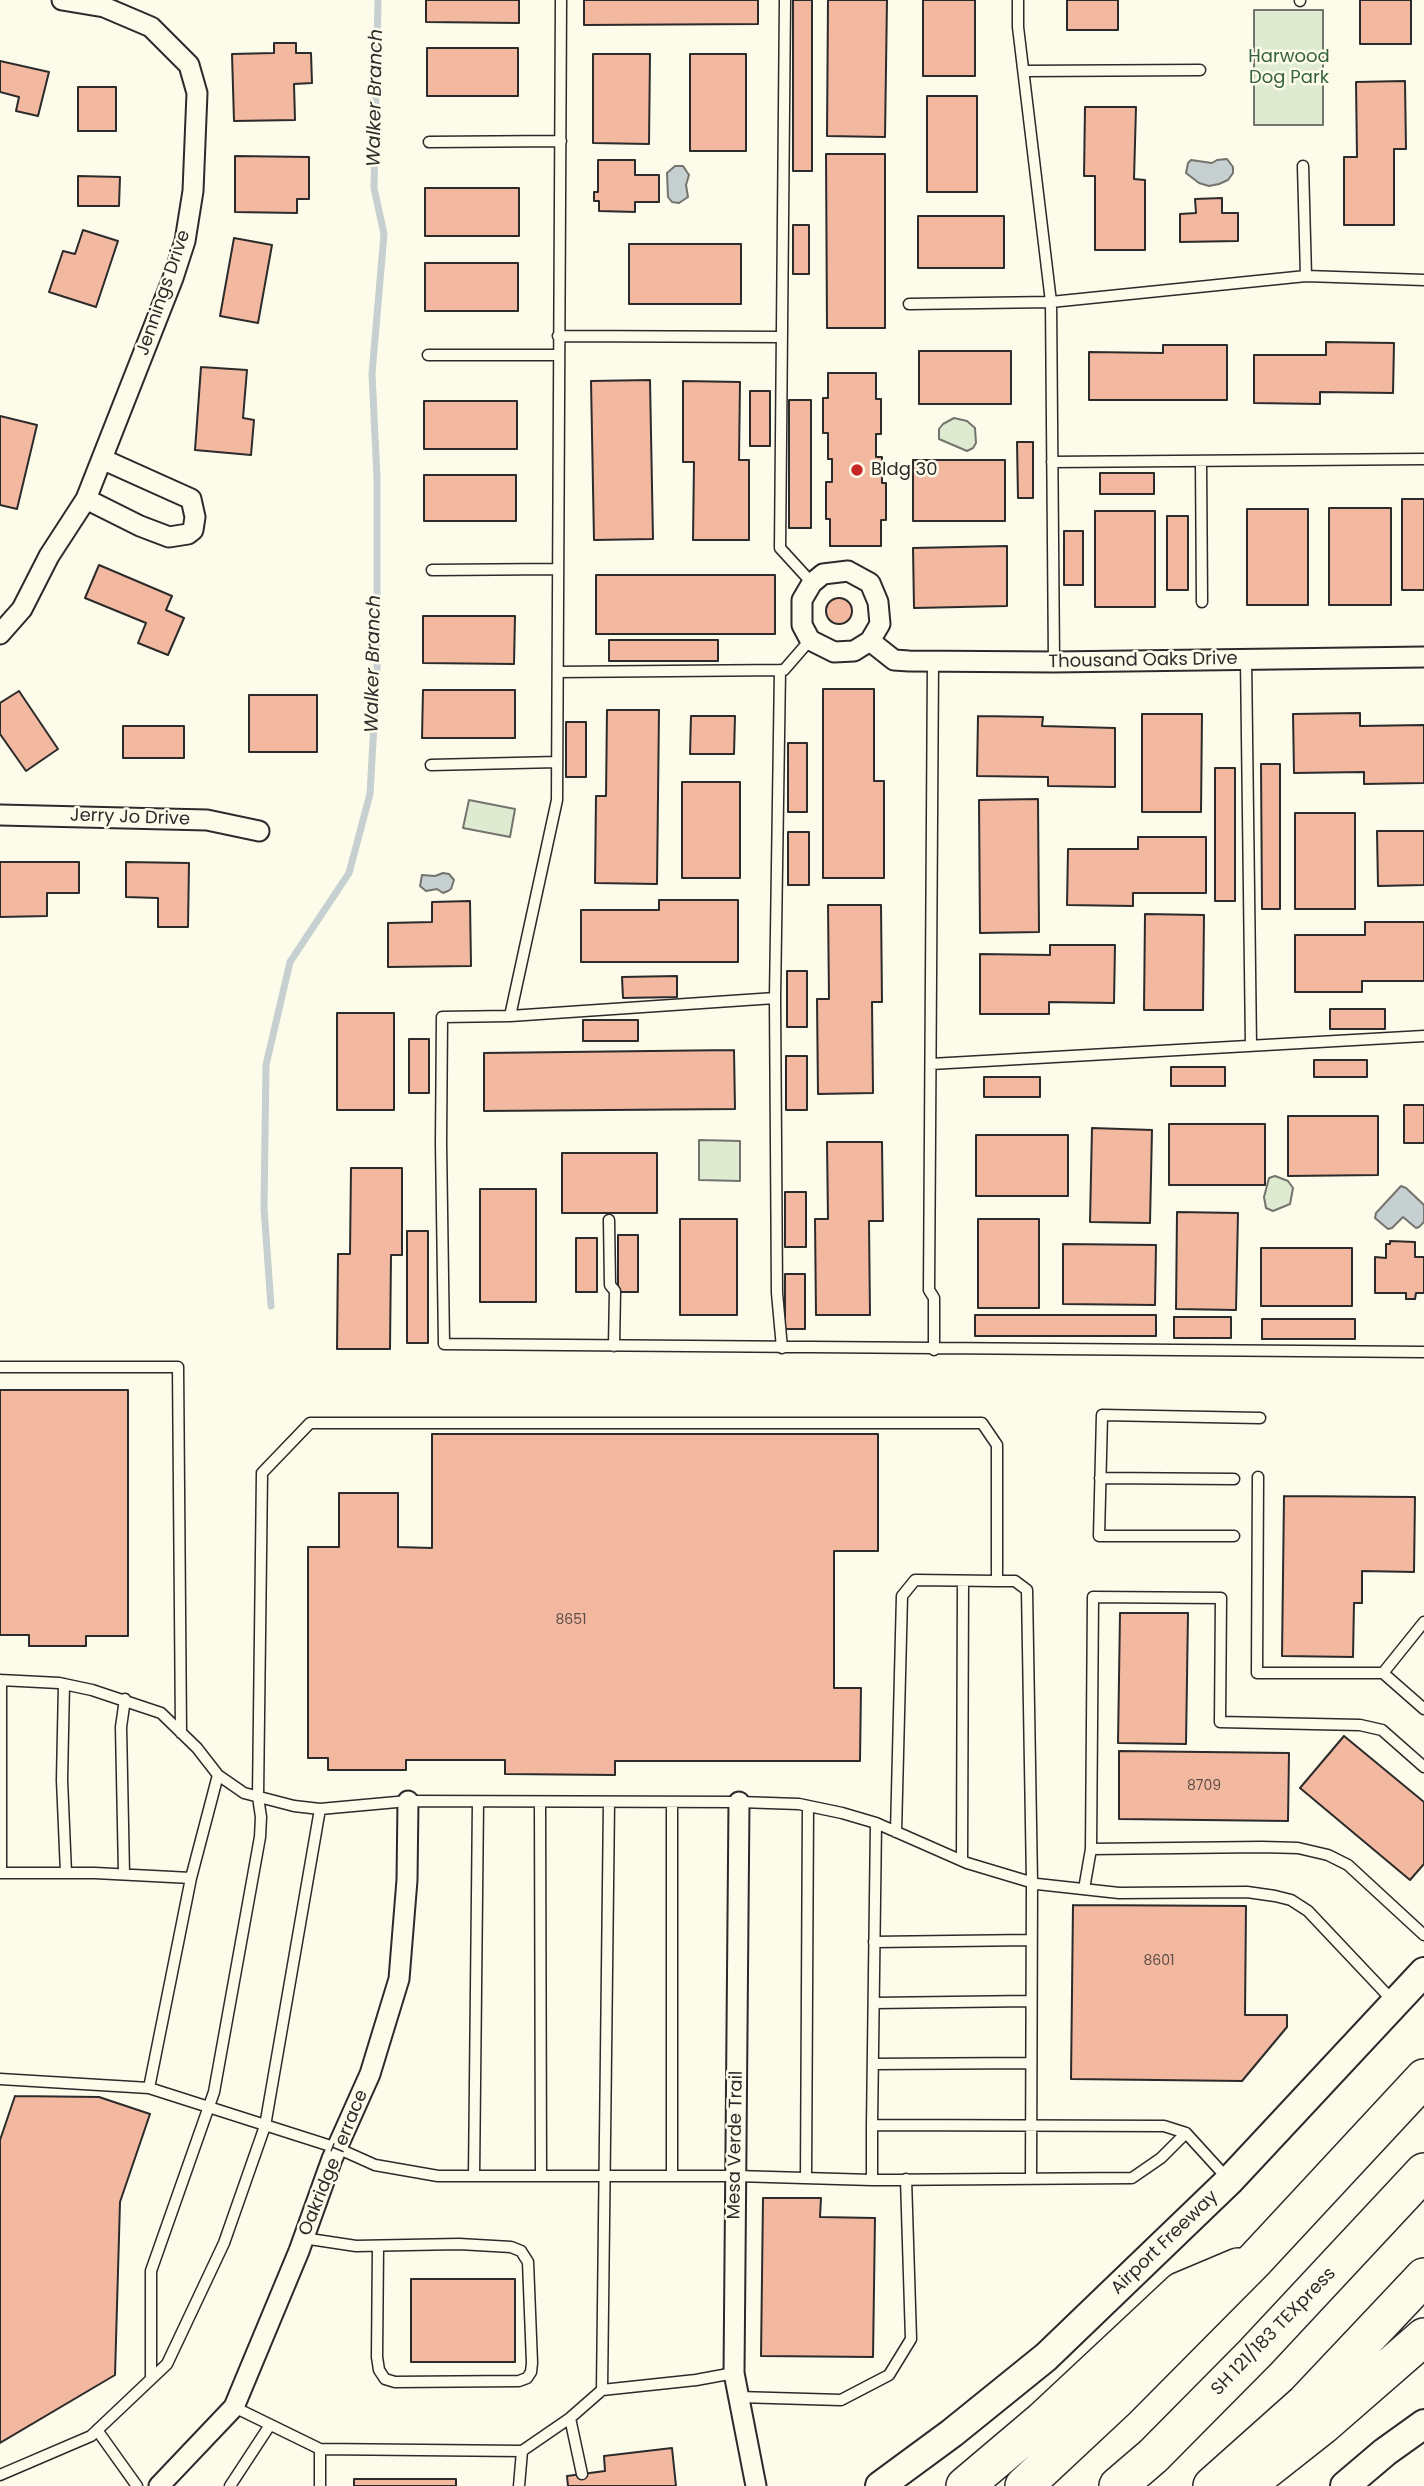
<!DOCTYPE html>
<style>
body{margin:0}
canvas{display:block;background:#fdfbea}
</style>
<canvas width="1424" height="2486"></canvas>
<script>
const context = document.querySelector('canvas').getContext('2d');
context.lineJoin = 'round';
function fillPath(path, color) { context.fillStyle = color; context.fill(path, 'evenodd'); }
const shape = rows => new Path2D(rows.map(r => 'M' + r).join(''));
function stroke(path, color, width, dash) { context.strokeStyle = color; context.lineWidth = width; context.lineCap = dash ? 'butt' : 'round'; context.setLineDash(dash || []); context.stroke(path); }
function write(font, color, halo, rows, align = 'center') {
  context.font = font + ' Poppins,sans-serif'; context.lineWidth = 5; context.setLineDash([]); context.textBaseline = 'middle'; context.strokeStyle = halo; context.fillStyle = color; for (const [text, x, y, turn = 0] of rows) {
    context.save(); context.translate(x, y); context.rotate((+turn || 0) * Math.PI / 180); context.textAlign = isNaN(turn) ? turn : align; if (halo) context.strokeText(text, 0, 0); context.fillText(text, 0, 0); context.restore();
  }
}
const green = shape([
 [1254,10,1323,10,1323,125,1254,125,1254,10],
 [954,418,967,421,975,428,976,443,973,448,967,451,939,439,939,429,943,424,954,418],
 [469,800,515,809,510,837,463,828,469,800],
 [699,1140,740,1141,740,1181,699,1180,699,1140],
 [1275,1176,1288,1181,1293,1188,1290,1204,1273,1211,1266,1208,1264,1197,1269,1178,1275,1176]
]);
const water = shape([
 [1227,159,1233,167,1233,173,1228,180,1219,184,1209,186,1199,183,1186,173,1188,163,1191,160,1212,163,1217,160,1227,159],
 [675,166,683,166,689,175,686,185,688,197,679,203,672,202,668,197,667,173,675,166],
 [443,873,449,874,454,880,451,889,448,891,443,893,437,889,426,891,420,886,422,875,435,876,443,873],
 [1401,1186,1406,1188,1424,1205,1424,1222,1419,1227,1416,1228,1403,1217,1392,1228,1388,1229,1375,1218,1376,1213,1401,1186]
]);
const stream = shape([
 [271,1306,264,1208,266,1065,290,962,349,873,370,794,377,672,377,478,372,374,384,234,374,188,378,0]
]);
const building = shape([
 [426,0,519,0,519,23,426,22,426,0],
 [584,0,758,0,758,24,584,25,584,0],
 [793,0,812,0,812,171,793,171,793,0],
 [828,0,887,0,885,137,827,136,828,0],
 [923,0,975,0,975,76,923,76,923,0],
 [1067,0,1118,0,1118,30,1067,30,1067,0],
 [1360,0,1411,0,1411,44,1360,44,1360,0],
 [274,43,296,43,296,53,311,53,312,83,294,84,295,120,234,121,232,54,274,53,274,43],
 [427,48,518,48,518,96,427,96,427,48],
 [593,54,650,54,649,144,593,143,593,54],
 [690,54,746,54,746,151,690,151,690,54],
 [0,61,49,72,38,116,16,111,19,97,0,92,0,61],
 [1405,81,1406,149,1394,149,1394,225,1344,225,1344,157,1357,157,1356,82,1405,81],
 [78,87,116,87,116,131,78,131,78,87],
 [927,96,977,96,977,192,927,192,927,96],
 [1085,107,1136,107,1134,179,1145,180,1145,250,1095,250,1095,176,1084,176,1085,107],
 [826,154,885,154,885,328,827,328,826,154],
 [235,156,309,157,309,199,297,199,297,213,235,212,235,156],
 [598,160,635,160,635,175,659,175,659,202,635,202,635,212,599,211,599,201,594,201,594,192,598,192,598,160],
 [78,176,120,177,119,206,78,206,78,176],
 [425,188,519,188,519,236,425,236,425,188],
 [1222,198,1222,213,1238,213,1238,241,1180,242,1180,214,1196,213,1195,199,1222,198],
 [918,216,1004,216,1004,268,918,268,918,216],
 [793,225,809,225,809,274,793,274,793,225],
 [83,230,118,241,96,307,49,292,63,251,75,254,83,230],
 [234,238,272,245,258,323,220,316,234,238],
 [629,244,741,244,741,304,629,304,629,244],
 [425,263,518,263,518,311,425,311,425,263],
 [1326,342,1394,343,1393,393,1320,392,1320,404,1254,403,1254,355,1326,355,1326,342],
 [1163,345,1227,345,1227,400,1089,400,1089,352,1163,353,1163,345],
 [919,351,1011,351,1011,404,919,404,919,351],
 [201,367,247,370,243,418,254,420,251,455,195,450,201,367],
 [828,373,876,373,876,399,881,399,881,434,876,434,876,457,882,457,882,483,886,483,886,520,881,520,881,546,830,546,830,519,826,519,826,482,832,482,832,459,828,459,828,433,823,433,823,398,828,398,828,373],
 [650,380,653,539,594,540,591,381,650,380],
 [683,381,740,382,739,460,749,460,749,540,693,540,694,462,683,462,683,381],
 [750,391,770,391,770,446,750,446,750,391],
 [789,400,811,400,811,528,789,528,789,400],
 [424,401,517,401,517,449,424,449,424,401],
 [0,416,37,425,17,509,0,505,0,416],
 [1017,442,1033,442,1033,498,1018,498,1017,442],
 [913,460,1005,460,1005,521,913,521,913,460],
 [1100,473,1154,473,1154,494,1100,494,1100,473],
 [424,475,516,475,516,521,424,521,424,475],
 [1402,499,1424,499,1424,590,1402,590,1402,499],
 [1329,508,1391,508,1391,605,1329,605,1329,508],
 [1247,509,1308,509,1308,605,1247,605,1247,509],
 [1095,511,1155,511,1155,607,1095,607,1095,511],
 [1167,516,1188,516,1188,590,1167,590,1167,516],
 [1064,531,1083,531,1083,585,1064,585,1064,531],
 [1007,546,1007,606,914,608,913,548,1007,546],
 [99,565,172,596,166,610,184,618,168,655,138,643,146,623,85,598,99,565],
 [596,575,775,575,775,634,596,634,596,575],
 '826 611a13 13 0 1 1 26 0a13 13 0 1 1-26 0Z',
 [423,616,515,616,514,664,423,663,423,616],
 [609,640,718,640,718,661,609,661,609,640],
 [823,689,874,689,874,781,884,781,884,878,823,878,823,689],
 [423,690,515,690,515,738,422,738,423,690],
 [19,691,58,749,26,771,0,734,0,703,19,691],
 [249,695,317,695,317,752,249,752,249,695],
 [607,710,659,710,657,884,595,883,596,796,606,796,607,710],
 [1360,713,1360,726,1424,725,1424,783,1364,784,1364,772,1294,773,1293,714,1360,713],
 [1142,714,1202,714,1201,812,1142,812,1142,714],
 [691,716,735,716,734,754,690,754,691,716],
 [978,716,1043,717,1042,726,1115,728,1115,787,1048,786,1048,777,977,776,978,716],
 [566,722,586,722,586,777,566,777,566,722],
 [123,726,184,726,184,758,123,758,123,726],
 [788,743,807,743,807,812,788,812,788,743],
 [1261,764,1280,764,1280,909,1262,909,1261,764],
 [1215,768,1235,768,1235,901,1215,901,1215,768],
 [682,782,740,782,740,878,682,878,682,782],
 [1038,799,1039,932,980,933,979,800,1038,799],
 [1295,813,1355,813,1355,909,1295,909,1295,813],
 [1377,831,1424,831,1424,885,1378,886,1377,831],
 [788,832,809,832,809,885,788,885,788,832],
 [1138,837,1206,837,1206,893,1133,893,1133,906,1067,905,1068,849,1138,849,1138,837],
 [0,862,79,862,79,893,47,893,47,916,0,917,0,862],
 [126,862,189,863,188,927,158,927,158,898,126,897,126,862],
 [659,900,738,900,738,962,581,962,581,910,659,910,659,900],
 [470,901,471,966,388,967,388,923,432,922,432,902,470,901],
 [828,905,881,905,882,1002,872,1002,873,1093,818,1094,817,999,829,999,828,905],
 [1145,914,1204,915,1203,1010,1144,1010,1145,914],
 [1365,922,1424,922,1424,981,1362,981,1362,992,1295,992,1295,935,1365,935,1365,922],
 [1050,945,1115,945,1114,1003,1049,1002,1049,1014,980,1014,980,954,1050,955,1050,945],
 [787,971,807,971,807,1027,787,1027,787,971],
 [677,976,677,997,623,998,622,977,677,976],
 [1330,1009,1385,1009,1385,1029,1330,1029,1330,1009],
 [337,1013,394,1013,394,1110,337,1110,337,1013],
 [583,1020,638,1020,638,1041,583,1041,583,1020],
 [409,1039,429,1039,429,1093,409,1093,409,1039],
 [734,1050,735,1109,484,1111,484,1053,734,1050],
 [786,1056,807,1056,807,1110,786,1110,786,1056],
 [1314,1060,1367,1060,1367,1077,1314,1077,1314,1060],
 [1171,1067,1225,1067,1225,1086,1171,1086,1171,1067],
 [984,1077,1040,1077,1040,1097,984,1097,984,1077],
 [1404,1105,1424,1105,1424,1143,1404,1143,1404,1105],
 [1288,1116,1378,1116,1378,1175,1288,1176,1288,1116],
 [1169,1124,1265,1124,1265,1185,1169,1185,1169,1124],
 [1092,1128,1152,1130,1150,1223,1090,1222,1092,1128],
 [976,1135,1068,1135,1068,1196,976,1196,976,1135],
 [827,1142,882,1142,883,1221,869,1221,870,1315,816,1315,815,1219,828,1219,827,1142],
 [562,1153,657,1153,657,1213,562,1213,562,1153],
 [351,1168,402,1168,402,1255,391,1255,390,1349,337,1349,338,1254,350,1254,351,1168],
 [480,1189,536,1189,536,1302,480,1302,480,1189],
 [785,1192,806,1192,806,1247,785,1247,785,1192],
 [1177,1212,1238,1213,1236,1310,1176,1309,1177,1212],
 [680,1219,737,1219,737,1315,680,1315,680,1219],
 [978,1219,1039,1219,1039,1308,978,1308,978,1219],
 [407,1231,428,1231,428,1343,407,1343,407,1231],
 [618,1235,638,1235,638,1292,618,1292,618,1235],
 [576,1238,597,1238,597,1292,576,1292,576,1238],
 [1390,1241,1415,1242,1415,1257,1424,1257,1424,1293,1416,1293,1415,1299,1406,1299,1406,1293,1375,1293,1375,1257,1386,1258,1386,1244,1390,1244,1390,1241],
 [1063,1244,1156,1245,1155,1305,1063,1304,1063,1244],
 [1261,1248,1352,1248,1352,1306,1261,1306,1261,1248],
 [785,1274,805,1274,805,1329,785,1329,785,1274],
 [975,1315,1156,1315,1156,1336,975,1336,975,1315],
 [1174,1317,1231,1317,1231,1338,1174,1338,1174,1317],
 [1262,1319,1355,1319,1355,1339,1262,1339,1262,1319],
 [0,1390,128,1390,128,1636,86,1636,86,1646,29,1646,29,1635,0,1635,0,1390],
 [432,1434,878,1434,878,1551,834,1551,834,1688,861,1688,860,1761,615,1761,615,1775,505,1774,505,1760,406,1760,406,1770,328,1770,328,1758,308,1758,308,1547,339,1547,339,1493,398,1493,398,1547,432,1548,432,1434],
 [1284,1496,1415,1497,1414,1572,1362,1571,1362,1603,1354,1603,1353,1657,1282,1656,1284,1496],
 [1120,1613,1188,1613,1186,1744,1118,1743,1120,1613],
 [1344,1736,1424,1802,1424,1864,1410,1880,1300,1788,1344,1736],
 [1119,1751,1289,1753,1288,1821,1119,1819,1119,1751],
 [1073,1905,1246,1906,1245,2015,1287,2015,1287,2027,1242,2081,1071,2079,1073,1905],
 [15,2096,99,2097,150,2114,120,2202,115,2375,0,2443,0,2140,15,2096],
 [763,2198,821,2198,820,2217,875,2218,873,2357,761,2356,763,2198],
 [411,2279,515,2279,515,2362,411,2362,411,2279],
 [672,2448,676,2486,568,2486,567,2476,605,2471,604,2456,672,2448],
 [354,2479,456,2479,456,2486,354,2486,354,2479]
]);
const service = shape([
 [785,0,780,548,812,583],
 [1018,0,1018,27,1051,302,1054,662],
 [1300,1,1300,0],
 [1024,71,1200,70],
 [429,142,561,141],
 [1303,166,1306,276],
 [909,304,1051,302,1306,276,1424,280],
 [558,336,781,337],
 [428,355,558,355],
 [1201,461,1202,602],
 [1052,462,1424,459],
 [432,570,557,569],
 [1246,659,1251,1046],
 [933,661,929,1290,934,1298,934,1350],
 [780,670,775,998,777,1293,782,1348],
 [558,672,784,670,810,640],
 [431,765,557,762],
 [775,998,510,1016,442,1017,441,1143,444,1344,1424,1352],
 [510,1016,557,800,561,0],
 [931,1064,1424,1036],
 [609,1220,610,1285,615,1291,614,1346],
 [0,1367,178,1367,181,1733],
 [1258,1477,1257,1673,1383,1673],
 [1100,1478,1234,1479],
 [1234,1536,1099,1536,1102,1415,1260,1418],
 [997,1581,1015,1581,1027,1590,1032,1882,1031,2179],
 [1424,1622,1383,1673,1424,1709],
 [0,1680,59,1683,92,1690,161,1713,197,1748,218,1775,244,1793,294,1806,320,1809,408,1801,739,1802,799,1804,842,1813,876,1823,967,1863,1037,1884,1119,1893,1247,1892,1275,1896,1291,1900,1308,1911,1393,2001],
 [1,1680,1,1873],
 [64,1684,62,1780,66,1873],
 [1424,1767,1382,1730,1360,1725,1220,1722,1221,1598,1093,1597,1091,1849,1262,1847,1298,1848,1328,1855,1348,1865,1424,1935],
 [672,1802,672,2176],
 [540,1803,541,2176],
 [876,1823,872,2125,1164,2126,1186,2133,1227,2178],
 [962,1860,963,1581],
 [0,1873,95,1873,191,1878,218,1775],
 [124,1874,121,1727,125,1699],
 [1084,1889,1091,1849],
 [874,1942,1031,1940],
 [874,2003,1031,2001],
 [873,2064,1031,2063],
 [0,2079,149,2088,337,2148,375,2165,438,2176,736,2176,872,2180,872,2125],
 [149,2088,191,1878],
 [474,2176,478,1802],
 [806,2178,808,1806],
 [872,2180,1132,2178,1161,2158,1186,2133],
 [303,2238,356,2246,459,2244,511,2247,521,2251,528,2262,532,2363,531,2372,527,2378,519,2381,395,2382,385,2379,379,2370,377,2357,378,2246],
 [151,2379,151,2271,214,2092,260,1837,261,1817,258,1797,262,1473,310,1423,982,1423,997,1445,997,1581,915,1580,902,1596,896,1832],
 [602,2390,609,1802],
 [738,2397,841,2400,889,2375,911,2339,906,2179],
 [234,2407,320,2449,522,2451,570,2418,602,2390,696,2380,734,2373],
 [570,2418,582,2474],
 [97,2430,137,2486],
 [320,2449,320,2486],
 [0,2475,91,2436,167,2364,224,2243,265,2126,320,1809],
 [230,2486,270,2425],
 [519,2486,522,2451]
]);
const minor = shape([
 [86,499,140,526,169,537,188,534,193,530,195,517,191,499,102,459],
 [848,571,870,583,878,602,880,624,870,641,854,651,834,652,810,640,802,625,802,600,812,583,823,574,848,571],
 [0,634,22,609,49,556,86,499,173,278,185,241,193,191,197,93,189,65,151,27,104,7,62,0],
 [870,641,894,660,909,661,1054,662,1424,657],
 [0,815,207,820,259,831],
 [739,1802,734,2373,756,2486],
 [159,2486,234,2407,299,2251,332,2159,370,2074,399,1979,407,1880,408,1801]
]);
const secondary = shape([
 [880,2486,952,2433,1046,2357,1229,2181,1424,1972],
 [1345,2486,1385,2452,1424,2424]
]);
const motorway = shape([
 [1252,2481,1323,2425,1424,2337],
 [965,2486,1043,2420,1181,2291,1238,2267],
 [1024,2486,1116,2400,1255,2260,1424,2078],
 [1118,2486,1153,2456,1255,2353,1424,2172],
 [1212,2486,1305,2403,1424,2277]
]);
const markers = [
 [857,470,7,"#c62828"]
];
const numberNames = [
 ["8651",571,1620],
 ["8709",1204,1786],
 ["8601",1159,1961]
];
const parkNames = [
 ["Harwood",1289,57],
 ["Dog Park",1289,78]
];
const streetNames = [
 ["Jennings Drive",164,293,-71],
 ["Thousand Oaks Drive",1143,661,-1],
 ["Jerry Jo Drive",130,818,2],
 ["Mesa Verde Trail",736,2145,-89],
 ["Oakridge Terrace",334,2163,-68],
 ["Airport Freeway",1165,2243,-44],
 ["SH 121/183 TEXpress",1274,2332,-46]
];
const poiNames = [
 ["Bldg 30",871,470]
];
const waterNames = [
 ["Walker Branch",376,98,-89],
 ["Walker Branch",374,664,-89]
];
fillPath(green, '#deebd1');
stroke(green, '#74746e', 2);
fillPath(water, '#c7d0d0');
stroke(water, '#74746e', 2);
stroke(stream, '#c7d0d0', 7);
fillPath(building, '#f2b8a0');
stroke(building, '#2b2b2b', 2);
stroke(service, '#2b2b2b', 13);
stroke(minor, '#2b2b2b', 23);
stroke(secondary, '#2b2b2b', 32);
stroke(motorway, '#2b2b2b', 40);
stroke(service, '#fdfbea', 10);
stroke(minor, '#fdfbea', 19);
stroke(secondary, '#fdfbea', 28);
stroke(motorway, '#fdfbea', 37);
for (const [x, y, r, color] of markers) { const dot = new Path2D(); dot.arc(x, y, r, 0, 2 * Math.PI); context.fillStyle = color; context.fill(dot); stroke(dot, '#fdfbea', 2.5); }
write('14px', '#5d4e48', null, numberNames);
write('18px', '#34623c', '#fdfbea', parkNames);
write('18px', '#2b2b2b', '#fdfbea', streetNames);
write('18px', '#2b2b2b', '#fdfbea', poiNames, 'left');
write('italic 19px', '#2b2b2b', '#fdfbea', waterNames);
</script>
